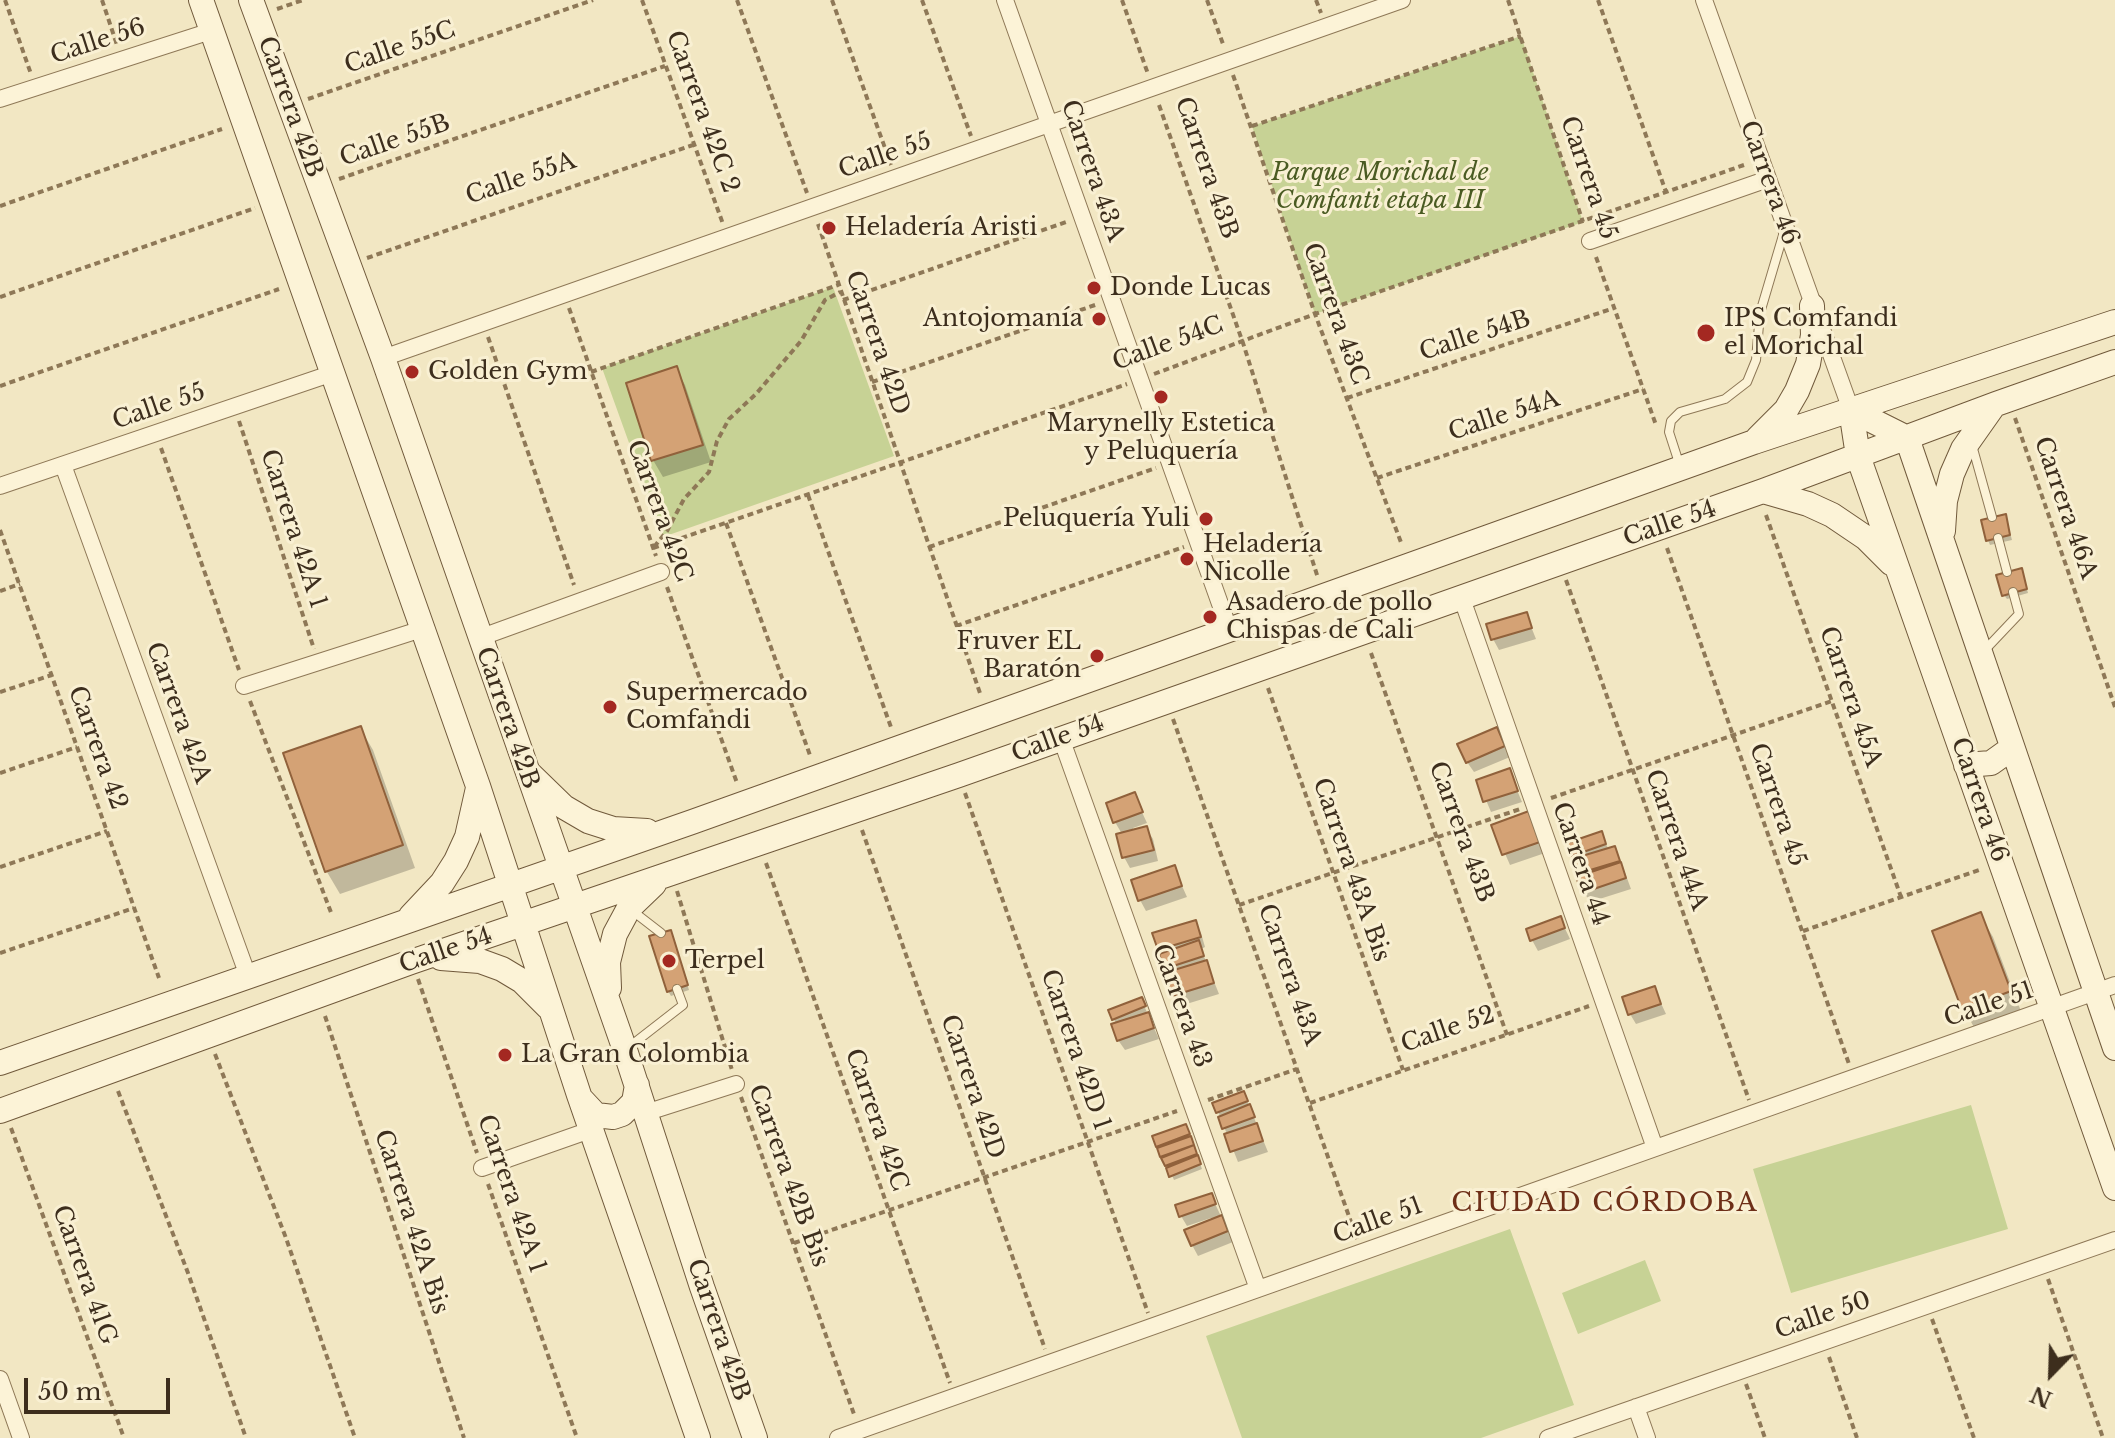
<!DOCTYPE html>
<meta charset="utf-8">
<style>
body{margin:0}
#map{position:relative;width:2115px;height:1438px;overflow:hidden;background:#f2e7c3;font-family:"Libre Baskerville",serif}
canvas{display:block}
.north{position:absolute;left:2011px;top:1334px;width:80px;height:80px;-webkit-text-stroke:6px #f9f0d3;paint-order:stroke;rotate:203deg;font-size:22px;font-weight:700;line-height:32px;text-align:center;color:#3d2e1d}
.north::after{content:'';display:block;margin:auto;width:28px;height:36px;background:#3d2e1d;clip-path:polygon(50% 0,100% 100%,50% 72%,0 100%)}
.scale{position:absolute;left:24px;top:1378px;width:146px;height:36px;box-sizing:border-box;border:4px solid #3d2e1d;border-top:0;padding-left:10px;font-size:24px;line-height:28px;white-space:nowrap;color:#3d2e1d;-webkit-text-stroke:6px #f9f0d3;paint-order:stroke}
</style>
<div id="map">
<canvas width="2115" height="1438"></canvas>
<div class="north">N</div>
<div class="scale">50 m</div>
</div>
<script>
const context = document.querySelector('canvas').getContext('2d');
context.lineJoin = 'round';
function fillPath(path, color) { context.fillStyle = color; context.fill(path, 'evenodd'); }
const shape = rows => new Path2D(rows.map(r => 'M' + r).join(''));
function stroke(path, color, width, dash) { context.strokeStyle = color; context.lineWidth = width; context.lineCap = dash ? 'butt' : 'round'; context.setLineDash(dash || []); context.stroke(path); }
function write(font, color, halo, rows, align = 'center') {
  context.font = font + ' "Libre Baskerville",serif'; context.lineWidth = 6; context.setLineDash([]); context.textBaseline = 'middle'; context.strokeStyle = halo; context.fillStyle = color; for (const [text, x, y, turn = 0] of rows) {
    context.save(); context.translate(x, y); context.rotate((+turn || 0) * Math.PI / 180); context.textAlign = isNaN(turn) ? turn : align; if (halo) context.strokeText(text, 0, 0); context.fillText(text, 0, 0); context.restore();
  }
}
const green = shape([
 [1521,36,1583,222,1315,314,1252,126],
 [833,287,894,456,663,537,602,368],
 [1971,1105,2008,1229,1791,1293,1753,1169],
 [1510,1229,1574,1405,1481,1438,1242,1438,1206,1336],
 [1645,1260,1661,1301,1578,1334,1562,1293]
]);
const shadow = shape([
 [676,369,685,385,711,462,663,477,653,460,628,384],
 [2007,521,2012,540,1990,545,1988,540],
 [2023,575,2028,593,2007,599,2004,595],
 [1526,614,1536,639,1499,650,1493,639],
 [360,728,373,750,415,868,340,894,327,872,286,754],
 [1502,740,1510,757,1474,772,1467,762],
 [1509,771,1522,802,1491,812,1478,781],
 [1134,795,1147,823,1133,828,1134,831,1146,828,1153,839,1158,861,1130,868,1124,857,1122,834,1115,822],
 [1534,824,1545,853,1510,865,1493,826],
 [1601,834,1609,850,1614,848,1620,859,1631,889,1590,902,1584,892,1574,855],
 [1174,868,1187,897,1146,911,1140,900],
 [1980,915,1993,937,2022,1014,1976,1031,1964,1009],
 [1560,918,1570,939,1538,951,1532,940],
 [1195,922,1201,933,1205,947,1201,949,1219,994,1180,1006,1174,995,1159,949],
 [673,937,689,990,671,996,668,991],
 [1654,988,1666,1014,1636,1024,1630,1014],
 [1141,999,1159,1039,1125,1050,1118,1040,1117,1025,1110,1012],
 [1246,1098,1268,1152,1238,1162,1215,1104],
 [1188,1131,1202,1169,1174,1180,1155,1137],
 [1211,1195,1233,1242,1198,1256,1192,1245,1212,1222,1211,1218,1187,1226,1181,1216]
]);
const building = shape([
 [677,366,703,445,651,461,626,383,677,366],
 [2006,514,2010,535,1986,541,1981,520,2006,514],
 [2022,568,2027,589,2002,596,1996,575,2022,568],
 [1527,612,1532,628,1491,640,1486,624,1527,612],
 [361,726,403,845,325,872,283,753,361,726],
 [1497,727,1505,746,1466,763,1457,744,1497,727],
 [1510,768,1518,791,1483,802,1476,780,1510,768],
 [1135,792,1143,812,1113,823,1106,803,1135,792],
 [1529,811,1540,842,1502,855,1491,825,1529,811],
 [1147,826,1154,850,1122,858,1116,834,1147,826],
 [1602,831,1606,844,1572,856,1567,843,1602,831],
 [1615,846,1620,861,1577,874,1572,859,1615,846],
 [1621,862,1626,878,1582,893,1576,877,1621,862],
 [1175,865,1182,886,1138,901,1131,880,1175,865],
 [1981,912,2011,991,1962,1010,1932,931,1981,912],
 [1561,916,1565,928,1530,941,1526,929,1561,916],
 [1196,920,1201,937,1158,950,1152,933,1196,920],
 [671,930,688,985,667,992,649,936,671,930],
 [1199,940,1204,956,1164,969,1159,954,1199,940],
 [1207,960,1214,983,1172,996,1164,973,1207,960],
 [1655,986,1661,1004,1628,1015,1622,997,1655,986],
 [1142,997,1146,1006,1112,1020,1108,1010,1142,997],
 [1149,1012,1154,1028,1117,1041,1111,1024,1149,1012],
 [1244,1091,1248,1101,1216,1113,1212,1103,1244,1091],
 [1250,1104,1255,1117,1222,1129,1218,1117,1250,1104],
 [1257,1123,1263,1141,1230,1152,1224,1134,1257,1123],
 [1186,1124,1190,1134,1156,1147,1152,1136,1186,1124],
 [1191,1136,1194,1145,1160,1157,1157,1148,1191,1136],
 [1194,1145,1197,1154,1165,1166,1161,1158,1194,1145],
 [1198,1155,1201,1164,1169,1177,1166,1168,1198,1155],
 [1212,1193,1216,1204,1179,1217,1175,1205,1212,1193],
 [1222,1215,1228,1231,1191,1246,1184,1230,1222,1215]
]);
const path = shape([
 [5,0,31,74],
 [102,0,117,45],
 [642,0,723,224],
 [737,0,807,193],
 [832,0,891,165],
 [922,0,971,136],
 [1122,0,1148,74],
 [1207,0,1223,44],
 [1316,0,1321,13],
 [1508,0,1583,222],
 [1598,0,1666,192],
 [277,9,303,0],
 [1233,75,1315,314,1402,545],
 [308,99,593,0],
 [1159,105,1243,343,1318,578],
 [1252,126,1521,36],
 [339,179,665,66],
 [0,206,222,129],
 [818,224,981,696],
 [1596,257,1656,425],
 [367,258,693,145],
 [0,297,255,208],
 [843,300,1069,221],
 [569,308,656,556],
 [488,337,574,585],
 [591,372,838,285],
 [1154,374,1315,314,1744,165],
 [872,382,1098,304],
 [0,386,279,289],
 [1347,398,1614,308],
 [2015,418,2115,707],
 [239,421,314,649],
 [161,448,239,670],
 [1377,478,1643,389],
 [808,495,892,730],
 [1766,515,1901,897],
 [726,523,811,758],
 [0,530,159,978],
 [654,547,667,531,684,499,709,472,717,441,729,419,756,394,801,341,825,300,840,292],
 [929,547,1156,468],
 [653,548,1127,384],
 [1667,548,1849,1064],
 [1566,580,1749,1100],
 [667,587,737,783],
 [0,591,20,584],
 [956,626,1184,547],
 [1371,653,1507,1035],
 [1268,688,1403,1070],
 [0,692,52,675],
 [250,701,332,915],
 [1173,719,1357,1239],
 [0,773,77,747],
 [965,793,1148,1313],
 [1551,798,1832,701],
 [862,830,1045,1349],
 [766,863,950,1383],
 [0,867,107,831],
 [677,891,732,1070],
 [1239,905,1520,809],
 [1803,931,1982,869],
 [0,953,134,908],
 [418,979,477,1153],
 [325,1016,464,1438],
 [215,1054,286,1238,355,1438],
 [118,1091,188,1273,246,1438],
 [741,1097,855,1417],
 [1208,1100,1297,1069],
 [1310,1103,1589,1006],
 [11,1128,124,1438],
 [488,1184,577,1438],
 [794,1243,1177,1111],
 [2048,1279,2103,1438],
 [1932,1319,1974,1438],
 [1829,1357,1857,1438],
 [1746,1384,1765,1438]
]);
const lane = shape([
 [1972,445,1992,517],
 [1680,466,1669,432,1671,421,1680,412,1725,399,1747,382,1756,360,1760,313,1784,232],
 [1998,538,2007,572],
 [1983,652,2019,614,2013,592],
 [630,909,661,933],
 [629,1047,683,1005,677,989]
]);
const street = shape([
 [1005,0,1229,629],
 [1704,0,1851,410],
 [0,99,211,31],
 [1590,241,1768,179],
 [383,358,1402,0],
 [63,465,248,976],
 [0,486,333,373],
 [1461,596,1655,1148],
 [479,638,661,572],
 [244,686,422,629],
 [1061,738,1258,1289],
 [645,1113,736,1084],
 [482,1168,593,1129],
 [0,1379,21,1438],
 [1636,1407,1647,1438],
 [838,1438,2115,985],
 [1548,1438,2115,1240]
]);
const secondary = shape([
 [201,0,478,786,579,1095,698,1438],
 [251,0,383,358,625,1050,702,1287,755,1438],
 [1851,410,1858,456,2115,1188],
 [1851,410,1907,438,2115,1048],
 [1758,438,1786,410,1797,391,1808,364,1813,335,1812,306],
 [1763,491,1808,504,1832,515,1866,538,1891,563],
 [1943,531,1945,501,1952,474,1963,449,1994,405],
 [1966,765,1991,763,2012,748],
 [530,774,564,807,588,821,613,829,647,831],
 [411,916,442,883,456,861,467,837,478,788],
 [441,958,480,961,502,969,522,981,548,1007],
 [609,988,608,962,615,934,629,908,654,884],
 [0,1063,692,822,1754,442,2115,322],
 [582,1100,596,1115,613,1117,622,1114,634,1102,637,1085],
 [0,1111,411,962,959,775,1763,491,1996,404,2115,362]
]);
const markers = [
 [829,228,8,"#a42821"],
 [1094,288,8,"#a42821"],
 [1099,319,8,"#a42821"],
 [1706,333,10,"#a42821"],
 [412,372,8,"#a42821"],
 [1161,397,8,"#a42821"],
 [1206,519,8,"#a42821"],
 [1187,559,8,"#a42821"],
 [1210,617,8,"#a42821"],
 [1097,656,8,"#a42821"],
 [610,707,8,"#a42821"],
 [669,961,8,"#a42821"],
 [505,1055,8,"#a42821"]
];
const streetNames = [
 ["Calle 56",98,42,-18],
 ["Calle 55C",400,48,-19],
 ["Carrera 42B",290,107,70],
 ["Carrera 42C 2",702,112,70],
 ["Calle 55B",395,141,-19],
 ["Calle 55",885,156,-19],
 ["Carrera 43B",1206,168,71],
 ["Carrera 43A",1092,171,71],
 ["Carrera 45",1588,178,71],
 ["Calle 55A",521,179,-19],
 ["Carrera 46",1769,183,70],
 ["Carrera 43C",1335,314,70],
 ["Calle 54B",1475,336,-18],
 ["Carrera 42D",877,343,71],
 ["Calle 54C",1168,344,-20],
 ["Calle 55",159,407,-19],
 ["Calle 54A",1504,416,-18],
 ["Carrera 46A",2065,508,71],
 ["Carrera 42C",659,511,70],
 ["Calle 54",1670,524,-19],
 ["Carrera 42A 1",293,529,72],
 ["Carrera 45A",1850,697,71],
 ["Carrera 42A",178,713,70],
 ["Carrera 42B",507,718,71],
 ["Calle 54",1058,739,-20],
 ["Carrera 42",97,748,70],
 ["Carrera 46",1979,800,71],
 ["Carrera 45",1777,805,71],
 ["Carrera 43B",1461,832,70],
 ["Carrera 44A",1676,840,71],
 ["Carrera 44",1580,864,71],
 ["Carrera 43A Bis",1351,870,71],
 ["Calle 54",446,951,-19],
 ["Carrera 43A",1289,975,71],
 ["Calle 51",1989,1005,-19],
 ["Carrera 43",1181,1006,70],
 ["Calle 52",1448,1030,-19],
 ["Carrera 42D 1",1075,1050,71],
 ["Carrera 42D",972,1087,71],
 ["Carrera 42C",876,1120,71],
 ["Carrera 42B Bis",788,1176,70],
 ["Carrera 42A 1",511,1194,71],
 ["Calle 51",1378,1221,-20],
 ["Carrera 42A Bis",411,1222,72],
 ["Carrera 41G",84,1275,70],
 ["Calle 50",1823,1316,-19],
 ["Carrera 42B",718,1330,71]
];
const parkNames = [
 ["Parque Morichal de",1380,173],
 ["Comfanti etapa III",1380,201]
];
const poiNames = [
 ["Heladería Aristi",845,228],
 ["Donde Lucas",1110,288],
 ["Antojomanía",1083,319,"right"],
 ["IPS Comfandi",1724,319],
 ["el Morichal",1724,347],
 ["Golden Gym",428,372],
 ["Marynelly Estetica",1161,424,"center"],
 ["y Peluquería",1161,452,"center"],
 ["Peluquería Yuli",1190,519,"right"],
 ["Heladería",1203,545],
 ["Nicolle",1203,573],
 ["Asadero de pollo",1226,603],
 ["Chispas de Cali",1226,631],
 ["Fruver EL",1081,642,"right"],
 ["Baratón",1081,670,"right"],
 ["Supermercado",626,693],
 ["Comfandi",626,721],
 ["Terpel",685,961],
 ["La Gran Colombia",521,1055]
];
const neighbourhoodNames = [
 ["CIUDAD CÓRDOBA",1605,1204]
];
fillPath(green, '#c7d295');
fillPath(shadow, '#0003');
fillPath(building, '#d4a275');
stroke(building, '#90613b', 2);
stroke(lane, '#8e7857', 10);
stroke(street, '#8e7857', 18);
stroke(secondary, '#70593b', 26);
stroke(path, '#8e7857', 4, [6, 4]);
stroke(lane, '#fcf3d7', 8);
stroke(street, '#fcf3d7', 16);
stroke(secondary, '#fcf3d7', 24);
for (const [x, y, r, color] of markers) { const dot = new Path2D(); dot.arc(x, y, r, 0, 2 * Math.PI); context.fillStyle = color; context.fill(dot); stroke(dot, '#f9f0d3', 3); }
write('24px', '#3d2e1d', '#f9f0d3', streetNames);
write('italic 24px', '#4a5b22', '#f9f0d3', parkNames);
write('24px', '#3d2e1d', '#f9f0d3', poiNames, 'left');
context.letterSpacing = '2px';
write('26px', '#6e2f18', '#f9f0d3', neighbourhoodNames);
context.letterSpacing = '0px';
</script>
